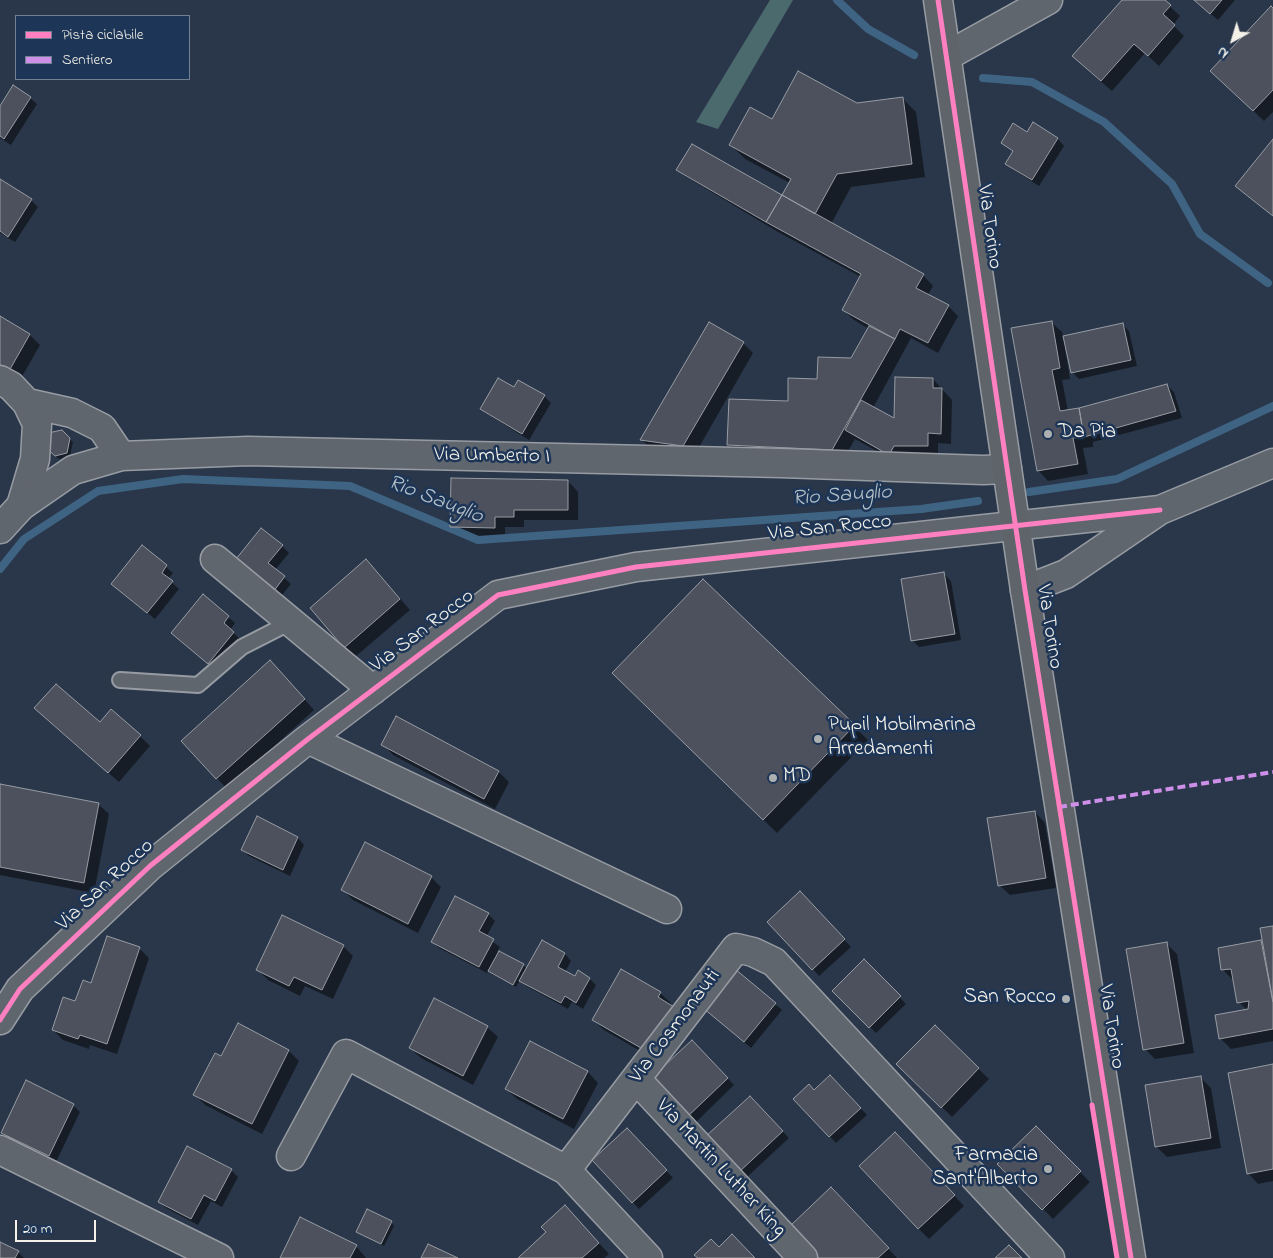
<!DOCTYPE html>
<style>
body{margin:0}
#map{position:relative;width:1273px;height:1258px;overflow:hidden;background:#2a374a;font-family:"Indie Flower",sans-serif}
canvas{display:block}
.legend{position:absolute;left:15px;top:15px;width:175px;height:65px;box-sizing:border-box;background:#1d3557;border:1px solid #738091;margin:0;padding:6px 9px;list-style:none;font-size:15px;color:#f4f1e8}
.legend li{display:flex;align-items:center;gap:10px;height:25px}
.legend b{width:25px;border:1px solid #738091}
.north{position:absolute;left:1208px;top:15px;width:50px;height:50px;-webkit-text-stroke:4px #1d3557;paint-order:stroke;rotate:219deg;font-size:14px;font-weight:700;line-height:20px;text-align:center;color:#f4f1e8}
.north::after{content:'';display:block;margin:auto;width:18px;height:22px;background:#f4f1e8;clip-path:polygon(50% 0,100% 100%,50% 72%,0 100%)}
.scale{position:absolute;left:15px;top:1220px;width:81px;height:22px;box-sizing:border-box;border:2px solid #f4f1e8;border-top:0;padding-left:6px;font-size:15px;line-height:18px;white-space:nowrap;color:#f4f1e8;-webkit-text-stroke:4px #1d3557;paint-order:stroke}
</style>
<div id="map">
<canvas width="1273" height="1258"></canvas>
<ul class="legend">
<li><b style="height:6px;background:#ff80c0"></b>Pista ciclabile</li>
<li><b style="height:6px;background:#ce8fe9"></b>Sentiero</li>
</ul>
<div class="north">N</div>
<div class="scale">20 m</div>
</div>
<script>
const context = document.querySelector('canvas').getContext('2d');
context.lineJoin = 'round';
function fillPath(path, color) { context.fillStyle = color; context.fill(path, 'evenodd'); }
const shape = rows => new Path2D(rows.map(r => 'M' + r).join(''));
function stroke(path, color, width, dash) { context.strokeStyle = color; context.lineWidth = width; context.lineCap = dash ? 'butt' : 'round'; context.setLineDash(dash || []); context.stroke(path); }
function write(font, color, halo, rows, align = 'center') {
  context.font = font + ' "Indie Flower",sans-serif'; context.lineWidth = 5; context.setLineDash([]); context.textBaseline = 'middle'; context.strokeStyle = halo; context.fillStyle = color; for (const [text, x, y, turn = 0] of rows) {
    context.save(); context.translate(x, y); context.rotate((+turn || 0) * Math.PI / 180); context.textAlign = isNaN(turn) ? turn : align; if (halo) context.strokeText(text, 0, 0); context.fillText(text, 0, 0); context.restore();
  }
}
const green = shape([
 [770,0,793,0,718,129,696,122]
]);
const shadow = shape([
 [1123,0,1163,0,1180,16,1173,25,1184,36,1159,66,1145,53,1112,91,1084,67],
 [1194,0,1235,0,1218,20],
 [1273,10,1273,112,1264,121,1222,81],
 [30,98,37,104,11,145,0,138,0,108],
 [902,98,916,112,925,177,851,187,831,224,923,275,933,286,928,295,948,306,958,316,938,353,911,338,873,408,895,421,933,379,952,400,951,444,938,443,938,456,900,464,855,439,843,460,738,455,728,444,789,403,818,380,851,360,869,329,854,320,843,310,861,277,778,232,685,176,678,170,782,197,790,183,745,159,731,145,772,120,856,105],
 [1033,124,1058,139,1064,146,1039,186,1014,170,1007,164,1014,152,1003,143,1027,134],
 [0,181,31,200,38,207,15,242,0,233],
 [0,318,30,335,40,345,20,380,0,369],
 [1051,322,1062,332,1063,338,1122,324,1129,331,1137,366,1079,379,1072,372,1067,347,1065,348,1070,379,1062,380,1068,411,1167,385,1174,392,1182,418,1093,442,1093,447,1083,448,1088,474,1048,481,1038,470],
 [710,323,743,343,753,353,694,456,652,450,642,440],
 [518,382,544,396,551,403,529,440,489,415,482,408,514,388],
 [61,432,73,442,70,456,59,459,46,447],
 [568,481,578,492,578,520,524,520,524,527,505,527,505,538,462,537,452,526],
 [282,546,289,553,275,570,291,584,278,600,240,571],
 [142,547,173,573,168,579,179,589,155,619,112,584],
 [376,571,410,610,355,657,345,647],
 [944,574,951,581,961,640,919,647,912,640],
 [703,580,868,740,777,833,627,687],
 [203,595,235,623,230,630,240,639,215,669,179,640],
 [280,672,314,710,227,789,217,778],
 [46,719,100,724,140,736,150,746,119,782],
 [383,744,499,772,509,782,495,809,393,755],
 [0,785,98,804,109,814,94,893,0,875],
 [1035,812,1045,823,1056,888,1010,895,999,885],
 [257,818,298,838,304,845,290,876,249,856,242,850],
 [431,877,441,887,418,933,353,900,343,890],
 [807,900,851,947,819,976,813,969],
 [488,914,495,921,486,937,500,947,497,952,523,965,527,969,542,941,565,954,571,961,565,972,575,978,590,979,596,985,583,1009,572,1002,568,1009,528,987,520,980,516,987,492,974,488,970,487,973,439,948,432,941],
 [1273,927,1273,1041,1231,1049,1220,1038,1247,1010,1239,1002,1233,980,1223,970,1219,949,1261,941,1264,944],
 [1166,943,1177,954,1194,1053,1155,1059,1145,1049],
 [343,946,353,956,333,999,305,986,300,996,268,980,258,970],
 [139,948,149,958,117,1054,90,1045,89,1049,63,1040,53,1030,92,984],
 [864,961,906,1004,876,1033,834,991],
 [735,970,782,1010,751,1048,704,1008],
 [660,993,671,1003,659,1062,604,1030,593,1020],
 [239,1025,289,1051,299,1061,262,1134,205,1105,195,1095,222,1057],
 [487,1027,498,1037,473,1085,421,1058,410,1048],
 [935,1027,989,1079,952,1117,898,1064],
 [692,1041,734,1085,693,1125,686,1118],
 [531,1043,588,1072,598,1083,574,1129,517,1099,506,1089],
 [1273,1066,1273,1181,1258,1184,1248,1173],
 [1200,1077,1211,1088,1221,1148,1167,1157,1156,1146],
 [837,1083,867,1115,836,1143,795,1099],
 [757,1104,789,1138,746,1178,707,1138],
 [73,1105,80,1112,56,1162,9,1140,2,1133],
 [1036,1128,1090,1182,1053,1219,999,1164],
 [634,1136,673,1178,639,1209,594,1160],
 [905,1144,964,1206,929,1239,918,1228],
 [231,1170,238,1177,222,1207,211,1201,198,1225,166,1208,159,1202],
 [842,1199,897,1258,821,1258],
 [575,1217,609,1254,604,1258,519,1258,547,1232],
 [391,1222,394,1226,384,1246,358,1231],
 [0,1243,18,1252,24,1258,0,1258],
 [356,1246,366,1258,282,1258]
]);
const stream = shape([
 [837,0,868,29,914,55],
 [983,78,1032,82,1104,122,1172,184,1200,234,1268,283],
 [1029,492,1117,479,1273,406],
 [0,569,24,539,98,491,183,479,350,486,478,540,921,509,978,501]
]);
const building = shape([
 [1122,0,1165,0,1171,5,1163,14,1175,25,1148,56,1134,44,1101,81,1072,56,1122,0],
 [1194,0,1222,0,1210,14,1194,0],
 [1271,6,1273,8,1273,90,1253,111,1210,71,1271,6],
 [798,71,857,103,903,97,912,164,837,174,815,214,782,195,791,179,729,145,750,107,772,119,798,71],
 [13,85,31,97,4,139,0,136,0,106,13,85],
 [1033,122,1058,138,1032,180,1005,164,1013,151,1001,143,1013,123,1027,132,1033,122],
 [1273,139,1273,216,1235,186,1273,139],
 [692,144,782,195,766,222,676,170,692,144],
 [0,179,32,199,8,237,0,231,0,179],
 [782,195,924,274,916,288,949,305,928,343,900,329,895,339,842,310,861,274,766,222,782,195],
 [0,316,30,334,9,371,0,366,0,316],
 [1052,321,1060,368,1052,370,1060,411,1079,408,1084,437,1073,438,1078,464,1037,471,1011,328,1052,321],
 [709,322,744,342,683,446,640,440,709,322],
 [1123,323,1131,360,1071,373,1063,336,1123,323],
 [869,326,895,339,832,450,727,445,729,399,788,401,788,378,817,379,818,357,851,358,869,326],
 [895,377,933,378,933,388,942,388,941,434,928,433,928,446,894,446,889,455,845,430,861,400,894,418,895,377],
 [498,378,514,387,518,380,545,395,522,434,480,409,498,378],
 [1167,384,1176,411,1084,437,1079,408,1167,384],
 [62,430,70,438,67,453,55,456,45,447,48,433,62,430],
 [451,478,568,480,568,510,514,510,514,517,495,517,495,528,450,527,451,478],
 [261,528,283,545,268,563,285,576,271,595,232,564,261,528],
 [142,545,167,565,162,573,173,581,147,613,111,584,142,545],
 [366,559,400,599,344,648,310,608,366,559],
 [944,572,955,634,911,641,901,579,944,572],
 [703,579,855,725,763,820,612,673,703,579],
 [203,594,229,616,224,623,234,632,208,664,171,633,203,594],
 [270,660,305,699,216,779,181,741,270,660],
 [56,684,100,722,111,709,141,735,108,773,34,708,56,684],
 [396,716,499,771,484,799,381,745,396,716],
 [0,784,99,803,84,883,0,867,0,784],
 [1035,811,1046,878,998,886,987,818,1035,811],
 [257,816,298,837,283,870,241,850,257,816],
 [365,842,432,876,408,924,341,890,365,842],
 [800,891,845,939,812,970,767,922,800,891],
 [455,896,489,913,479,931,494,939,479,967,431,942,455,896],
 [282,915,344,945,322,990,294,977,289,986,256,970,282,915],
 [1273,926,1273,1002,1260,928,1273,926],
 [107,936,140,947,107,1044,80,1035,78,1039,52,1030,63,997,75,1001,83,980,91,983,107,936],
 [542,940,565,953,558,967,575,976,578,970,590,978,576,1003,565,996,561,1003,519,981,542,940],
 [1261,940,1273,1002,1273,1029,1219,1039,1215,1015,1248,1009,1249,1001,1237,1003,1231,969,1221,970,1218,948,1261,940],
 [1167,942,1184,1043,1143,1050,1126,949,1167,942],
 [499,951,524,964,513,985,488,971,499,951],
 [864,959,901,996,869,1028,832,991,864,959],
 [621,969,661,992,658,997,674,1007,648,1052,592,1020,621,969],
 [735,969,776,1003,744,1042,703,1008,735,969],
 [434,998,488,1026,463,1076,409,1048,434,998],
 [238,1023,289,1050,252,1124,193,1095,215,1053,221,1056,238,1023],
 [935,1025,979,1068,941,1108,896,1064,935,1025],
 [692,1040,728,1078,685,1119,649,1080,692,1040],
 [530,1041,588,1071,563,1119,505,1089,530,1041],
 [1273,1064,1273,1169,1247,1174,1228,1073,1273,1064],
 [830,1075,861,1108,829,1137,793,1099,809,1084,814,1090,830,1075],
 [1201,1076,1211,1138,1155,1147,1145,1085,1201,1076],
 [26,1080,74,1104,49,1156,1,1133,26,1080],
 [750,1096,783,1131,738,1173,705,1137,750,1096],
 [1036,1126,1081,1171,1042,1210,997,1164,1036,1126],
 [627,1128,667,1170,632,1203,592,1160,627,1128],
 [895,1132,955,1195,918,1229,859,1166,895,1132],
 [187,1146,232,1169,215,1201,204,1195,191,1219,158,1202,187,1146],
 [831,1187,889,1248,878,1258,819,1258,789,1227,831,1187],
 [565,1205,599,1243,582,1258,518,1258,546,1232,541,1227,565,1205],
 [367,1209,392,1221,381,1244,356,1232,367,1209],
 [300,1217,357,1245,350,1258,280,1258,300,1217],
 [732,1234,755,1258,698,1258,694,1255,711,1239,719,1247,732,1234],
 [0,1242,19,1251,15,1258,0,1258,0,1242],
 [428,1244,458,1258,421,1258,428,1244],
 [1009,1245,1022,1258,995,1258,1009,1245]
]);
const service = shape([
 [120,680,198,685,242,647,291,622]
]);
const minor = shape([
 [947,56,1048,0],
 [0,380,11,386,27,403,37,424,35,459,21,506],
 [27,403,72,413,102,428,121,456],
 [215,559,373,690],
 [1025,590,1066,574,1160,510,1273,463],
 [308,739,667,909],
 [0,1020,20,989,150,866,308,739,498,595,636,567,1160,510],
 [636,1079,803,1258],
 [0,1150,219,1258],
 [291,1156,346,1054,566,1170,736,948,753,952,774,962,1050,1258],
 [566,1170,648,1258]
]);
const tertiary = shape([
 [0,529,21,506,73,470,121,456,248,451,781,463,983,470,1007,469]
]);
const primary = shape([
 [938,0,1025,590,1131,1258]
]);
const quiet = shape([
 [1059,807,1273,772]
]);
const cycleway = shape([
 [938,0,1025,590,1131,1258],
 [0,1020,20,989,150,866,308,739,498,595,636,567,1160,510],
 [1092,1105,1117,1258]
]);
const markers = [
 [1048,434,5,"#adb0b1"],
 [818,739,5,"#adb0b1"],
 [773,778,5,"#adb0b1"],
 [1066,999,5,"#adb0b1"],
 [1048,1169,5,"#adb0b1"]
];
const streetNames = [
 ["Via Torino",988,227,82],
 ["Via Umberto I",492,457,1],
 ["Via San Rocco",830,529,-6],
 ["Via Torino",1048,627,81],
 ["Via San Rocco",423,632,-37],
 ["Via San Rocco",106,886,-43],
 ["Via Cosmonauti",676,1027,-53],
 ["Via Torino",1110,1027,81],
 ["Via Martin Luther King",720,1169,47]
];
const poiNames = [
 ["Da Pia",1058,434],
 ["Pupil Mobilmarina",828,727],
 ["Arredamenti",828,751],
 ["MD",783,778],
 ["San Rocco",1056,999,"right"],
 ["Farmacia",1038,1157,"right"],
 ["Sant'Alberto",1038,1181,"right"]
];
const waterNames = [
 ["Rio Sauglio",842,497,-4],
 ["Rio Sauglio",435,501,21]
];
fillPath(green, '#4b6a6d');
fillPath(shadow, '#0007');
stroke(stream, '#3f6483', 8);
fillPath(building, '#4c515d');
stroke(building, '#979ca3', 1);
stroke(service, '#979ca3', 18);
stroke(minor, '#979ca3', 31);
stroke(tertiary, '#979ca3', 31);
stroke(primary, '#979ca3', 31);
stroke(service, '#60666e', 14);
stroke(minor, '#60666e', 28);
stroke(tertiary, '#60666e', 28);
stroke(primary, '#5e646a', 28);
stroke(quiet, '#ce8fe9', 4, [8, 4]);
stroke(cycleway, '#ff80c0', 5);
for (const [x, y, r, color] of markers) { const dot = new Path2D(); dot.arc(x, y, r, 0, 2 * Math.PI); context.fillStyle = color; context.fill(dot); stroke(dot, '#1d3557', 2); }
write('21px', '#f4f1e8', '#1d3557', streetNames);
write('21px', '#f4f1e8', '#1d3557', poiNames, 'left');
write('italic 22px', '#b5c1c7', '#1d3557', waterNames);
</script>
